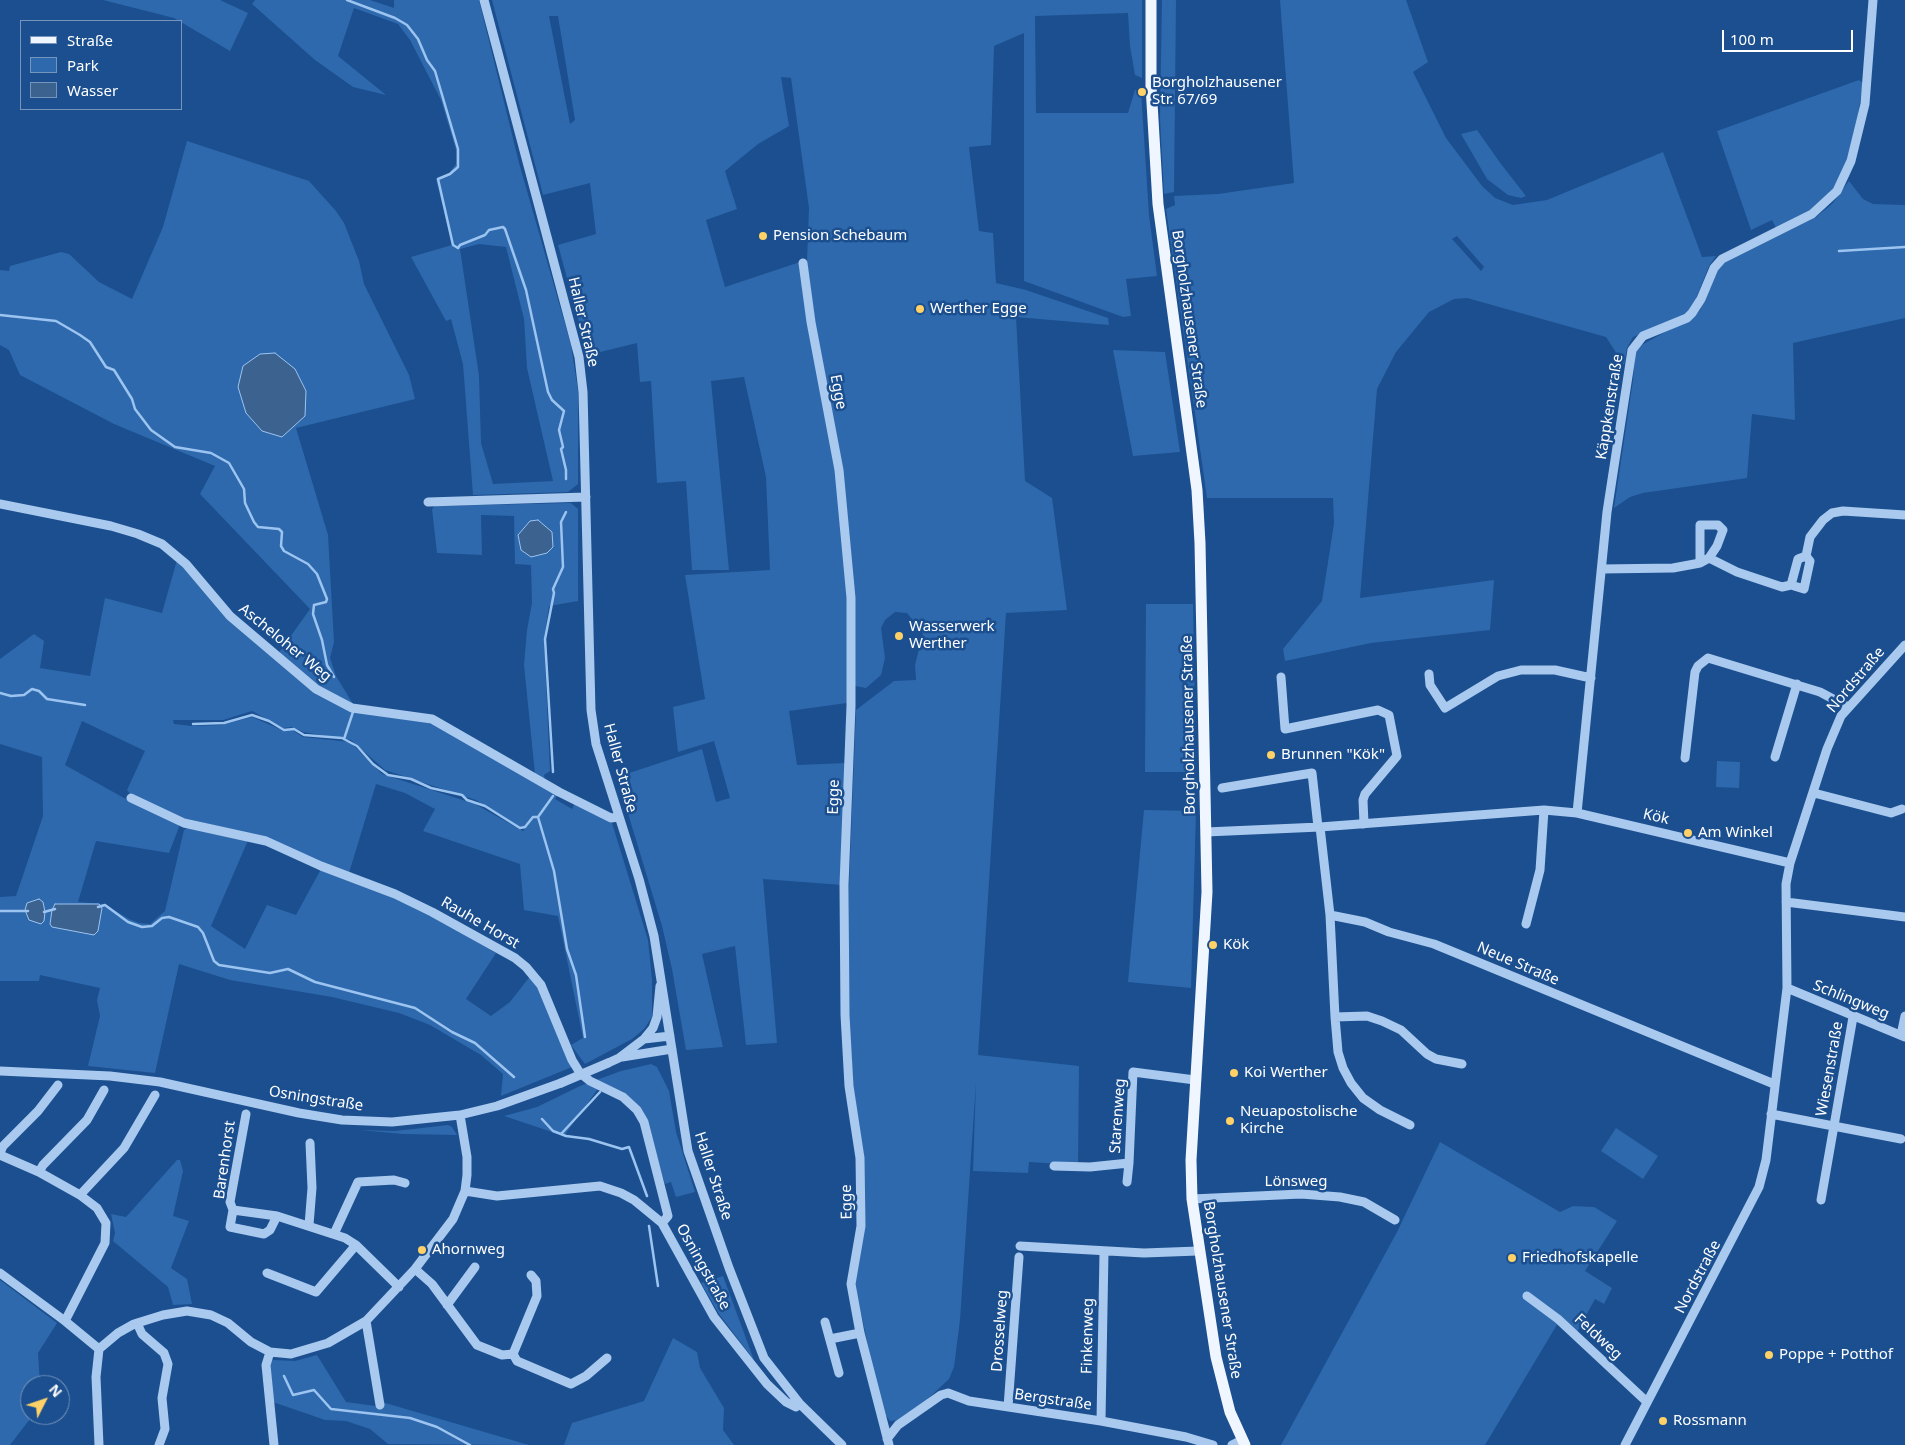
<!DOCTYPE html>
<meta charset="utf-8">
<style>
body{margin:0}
#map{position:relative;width:1905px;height:1445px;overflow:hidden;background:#1b4f8f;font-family:"Noto Sans",sans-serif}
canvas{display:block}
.legend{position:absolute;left:20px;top:20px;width:162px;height:90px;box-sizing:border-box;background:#1b4f8f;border:1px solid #7695bc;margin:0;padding:6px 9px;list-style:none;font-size:15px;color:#fff}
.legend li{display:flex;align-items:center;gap:10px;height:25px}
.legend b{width:25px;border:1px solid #7695bc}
.north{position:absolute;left:20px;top:1375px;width:50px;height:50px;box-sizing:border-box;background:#1b4f8f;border:1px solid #7695bc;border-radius:50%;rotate:49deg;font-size:14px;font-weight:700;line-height:20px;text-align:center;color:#fff}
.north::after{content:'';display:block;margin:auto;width:18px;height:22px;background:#ffd166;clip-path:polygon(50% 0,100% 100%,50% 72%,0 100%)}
.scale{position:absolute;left:1722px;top:30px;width:131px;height:22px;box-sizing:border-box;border:2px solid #fff;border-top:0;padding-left:6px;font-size:15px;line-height:18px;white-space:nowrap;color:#fff;-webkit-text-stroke:4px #1b4f8f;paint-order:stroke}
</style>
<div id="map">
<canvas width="1905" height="1445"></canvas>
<ul class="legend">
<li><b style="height:6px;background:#f0f6ff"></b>Straße</li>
<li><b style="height:14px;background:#2e69ad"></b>Park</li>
<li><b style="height:14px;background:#3c6290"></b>Wasser</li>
</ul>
<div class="north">N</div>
<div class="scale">100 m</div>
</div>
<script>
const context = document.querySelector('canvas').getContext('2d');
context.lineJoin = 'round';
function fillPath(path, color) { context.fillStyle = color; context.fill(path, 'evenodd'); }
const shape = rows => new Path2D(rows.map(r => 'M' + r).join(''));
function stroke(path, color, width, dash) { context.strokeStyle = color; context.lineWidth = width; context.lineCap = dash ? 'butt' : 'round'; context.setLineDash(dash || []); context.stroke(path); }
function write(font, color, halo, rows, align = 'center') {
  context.font = font + ' "Noto Sans",sans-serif'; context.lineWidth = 5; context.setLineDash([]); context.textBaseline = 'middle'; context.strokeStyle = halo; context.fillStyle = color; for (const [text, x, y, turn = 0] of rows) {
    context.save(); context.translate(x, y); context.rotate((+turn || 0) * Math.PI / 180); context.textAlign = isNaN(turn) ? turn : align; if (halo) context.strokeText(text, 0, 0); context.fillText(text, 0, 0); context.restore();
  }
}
const green = shape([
 [103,0,220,0,248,13,230,51,174,18],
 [255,0,370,0,394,8,394,0,479,0,519,163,571,345,578,391,578,484,568,492,473,495,463,364,451,319,446,321,411,257,452,245,436,179,449,173,456,164,456,150,441,100,410,40,398,24,354,8,338,56,386,95,353,87,315,60,252,4],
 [479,244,506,247,524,319,527,368,553,481,493,484,481,443,479,376,460,249],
 [492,0,1142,0,1142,78,1135,75,1130,46,1128,13,1035,16,1036,113,1128,113,1135,90,1141,91,1149,215,1157,276,1126,279,1131,316,1123,317,1024,281,1024,33,994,46,991,145,969,147,979,231,993,233,996,283,1026,290,1108,318,1109,325,1016,317,1025,481,1052,498,1067,610,1006,613,978,1055,1079,1066,1078,1165,1029,1162,1028,1173,973,1171,976,1082,960,1320,954,1367,949,1379,919,1407,900,1420,890,1421,882,1410,855,1285,864,1157,853,1085,849,1015,849,886,856,710,894,681,916,680,915,665,923,633,907,613,895,612,885,620,881,628,885,658,881,675,866,688,855,686,843,471,815,320,807,262,809,208,791,78,781,77,789,126,758,144,725,171,737,209,706,220,725,287,800,262,836,471,847,598,847,703,789,711,797,765,846,763,842,885,763,879,777,1043,746,1045,735,946,702,954,723,1047,686,1050,672,969,662,926,617,777,702,749,716,802,730,798,714,741,678,752,673,707,705,699,685,575,770,570,766,477,744,377,711,381,729,570,692,570,686,481,657,483,651,381,640,382,637,343,588,355,558,245,596,234,590,183,543,195],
 [549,16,558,16,575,120,570,124],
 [1162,0,1176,0,1174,192,1164,194,1160,118],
 [1280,0,1406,0,1428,62,1413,72,1446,138,1482,186,1495,198,1513,205,1547,200,1663,152,1702,257,1716,256,1709,266,1691,311,1681,318,1633,337,1627,348,1624,365,1606,337,1467,298,1454,299,1429,312,1396,352,1377,389,1360,598,1494,580,1490,630,1371,643,1285,661,1283,649,1322,601,1334,523,1333,498,1207,498,1166,209,1175,205,1174,196,1218,194,1294,183],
 [1457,236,1484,267,1481,271,1452,239],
 [1859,80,1863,83,1855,133,1842,175,1833,189,1810,210,1776,228,1772,220,1751,230,1717,131],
 [1477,130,1501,164,1526,196,1521,198,1508,195,1487,179,1461,134],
 [187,141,309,181,336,211,344,223,359,261,364,284,409,375,415,399,296,428,328,535,334,642,330,658,336,676,353,704,317,686,278,654,310,609,200,494,215,466,114,424,20,375,9,350,0,345,0,270,9,271,10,266,61,252,69,254,99,282,132,299,163,227],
 [1849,181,1863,199,1873,204,1905,205,1905,318,1793,343,1795,420,1752,414,1747,478,1643,493,1630,497,1614,508,1633,380,1635,352,1638,347,1694,316,1700,310,1717,269,1724,262,1816,217,1832,204],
 [1113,350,1165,352,1180,452,1133,456],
 [571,503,578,509,578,601,549,606,544,639,550,771,544,775,545,780,535,774,524,665,527,630,532,603,531,565,515,564,514,516,481,515,482,555,437,553,432,509,435,506],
 [177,560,225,616,350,710,422,720,441,727,558,794,555,799,572,809,575,803,612,823,648,940,652,980,652,1017,644,1029,632,1039,585,1064,571,1045,583,1038,558,916,524,910,520,864,423,831,435,809,405,793,376,784,349,873,251,834,175,816,131,795,127,790,145,751,82,721,65,765,124,798,178,823,179,827,169,853,96,841,78,902,104,904,129,919,139,923,150,924,165,911,184,830,190,827,249,838,211,926,245,949,267,905,296,915,321,869,394,896,432,915,496,953,466,999,491,1016,510,1002,531,975,541,993,572,1067,501,1096,503,1074,481,1055,430,1025,399,1013,332,997,230,980,179,964,155,1073,88,1066,100,1016,97,1000,100,988,40,975,39,981,0,981,0,897,16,896,43,816,42,757,0,744,0,659,34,634,44,641,40,668,90,676,105,598,162,613],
 [252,711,283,728,292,727,303,732,351,740,385,770,476,800,525,830,523,831,475,804,382,774,350,742,303,737,292,730,284,731,252,717,221,725,192,726,174,724,173,720,223,720],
 [1146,604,1193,604,1196,772,1145,772],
 [1717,761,1740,762,1739,788,1716,787],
 [1144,810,1196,811,1191,988,1128,982],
 [651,1064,657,1067,669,1091,676,1132,695,1192,676,1197,671,1182,665,1184,642,1110,623,1092,602,1083,564,1136,504,1116,537,1107,580,1086,621,1071],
 [448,1125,452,1127,457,1135,403,1134,360,1130,395,1131],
 [1616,1128,1658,1156,1643,1179,1601,1151],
 [1440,1142,1560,1212,1573,1206,1594,1207,1617,1221,1585,1271,1612,1288,1604,1304,1595,1299,1577,1332,1558,1323,1485,1445,1281,1445,1397,1232],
 [177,1160,180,1160,183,1171,173,1216,189,1221,171,1268,187,1279,192,1304,173,1305,168,1287,113,1241,115,1233,111,1214,126,1217],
 [723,1276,754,1360,719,1314,701,1283],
 [0,1280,57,1323,38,1353,40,1385,30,1385,30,1415,33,1415,10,1445,0,1445],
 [673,1338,697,1352,700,1368,724,1408,723,1430,734,1445,564,1445,572,1423,644,1401],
 [317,1355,346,1402,383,1407,382,1402,529,1445,388,1444,370,1429,346,1421,325,1420,273,1402,269,1363,273,1360,295,1361]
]);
const water = shape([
 [275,353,295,369,306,391,305,416,282,437,262,431,246,413,238,387,243,366,260,354,275,353],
 [538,520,552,532,553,547,547,553,531,557,521,550,518,535,530,521,538,520],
 [39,899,43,902,45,912,44,921,41,924,29,920,25,910,27,903,39,899],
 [55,904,99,904,102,908,98,931,94,935,52,927,50,924,52,910,55,904]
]);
const stream = shape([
 [347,0,395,18,407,25,418,39,427,60,435,71,458,149,458,167,450,174,438,179,453,245,458,248,460,245,485,235,489,230,503,227,505,229,526,290,548,392,552,400,564,411,559,430,563,447,561,449,566,470,566,479],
 [1839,251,1905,247],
 [0,315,56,321,80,335,90,342,106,367,114,370,132,399,135,409,151,430,175,447,211,453,229,463,244,489,245,503,254,522,258,527,279,529,282,532,281,546,284,551,308,564,317,574,327,599,326,602,314,605,313,614,322,640,327,665,334,677],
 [0,693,11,696,24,695,32,689,39,691,47,699,85,705],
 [193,724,224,723,252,715,269,721,284,730,294,729,304,735,342,738,357,746,373,764,388,775,411,779,431,788,462,795,467,800,485,806,520,828,525,827,533,817,538,817,554,871,567,949,576,975,585,1037],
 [344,739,353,712],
 [553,772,545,639,554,593,553,589,563,567,561,522,566,512],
 [538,817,553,796],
 [98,907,105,905,128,922,142,927,152,926,162,918,169,917,198,927,203,933,214,961,219,965,270,973,288,969,315,982,415,1008,452,1032,475,1043,514,1077],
 [0,911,28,911],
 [44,912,55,909],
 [542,1119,553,1131,566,1136,589,1139,622,1149,629,1147,647,1196],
 [561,1134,600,1092],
 [649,1226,658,1286],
 [284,1376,293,1395,314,1390,331,1409,410,1418,437,1427,470,1445]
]);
const minor = shape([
 [484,0,579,357,583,392,591,710,596,744,639,879,654,936,688,1151,729,1268,764,1358,800,1404,842,1445],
 [803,263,811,322,839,470,851,598,851,706,844,885,845,1015,849,1086,860,1158,861,1226,851,1284,860,1333,889,1445],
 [428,502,586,497],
 [0,504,111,526,138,534,162,544,186,564,230,616,316,689,352,708,432,719,559,792,611,818,618,817],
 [1806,556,1798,559,1791,585,1804,589,1810,561,1806,556,1810,537,1823,520,1832,513,1843,511,1905,515],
 [1709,558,1737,572,1782,587,1791,585],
 [1602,569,1673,568,1700,563,1709,558,1717,546,1723,530,1718,525,1700,525,1700,563],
 [1429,674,1430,685,1445,708,1498,676,1521,670,1555,670,1591,678],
 [1281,677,1285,729,1378,710,1389,715,1397,756,1365,794,1363,800,1364,824],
 [1775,757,1797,684],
 [1685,758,1695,672,1698,666,1708,658,1820,692,1848,707],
 [1222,788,1312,773,1318,827],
 [1814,793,1891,813,1902,809],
 [131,798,184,823,266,841,321,866,395,894,432,912,515,958,526,967,541,985,572,1060,580,1073,590,1081,623,1097,637,1110,644,1122,668,1216,662,1223],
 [1577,813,1607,512,1632,350,1643,336,1687,318,1692,313,1701,299,1714,268,1722,259,1812,214,1837,191,1851,161,1865,104,1873,0],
 [1320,827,1330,915,1365,922,1389,932,1434,944,1774,1084],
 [1206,832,1320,827,1544,810,1577,813,1790,863],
 [1786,902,1905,917],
 [1330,915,1335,1017,1338,1052,1343,1068,1351,1083,1363,1098,1380,1110,1410,1125],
 [1526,924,1540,870,1544,810],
 [1787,988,1905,1037],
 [1335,1017,1367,1016,1382,1021,1401,1030,1427,1054,1436,1059,1462,1064],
 [1901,1035,1905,1016],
 [644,1039,670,1036],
 [622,1057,672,1049],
 [608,1063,619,1058,644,1039,653,1028,657,1017,660,986],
 [0,1071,110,1076,160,1082,299,1113,342,1120,392,1122,460,1115,497,1106,561,1083],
 [246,1114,230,1202,233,1210,230,1227,264,1234,270,1230,277,1216],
 [1771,1114,1901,1139],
 [0,1153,3,1146,38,1111,58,1085],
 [0,1155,39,1172,80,1195,97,1208,106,1223,105,1243,65,1321],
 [1054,1166,1090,1167,1129,1163,1133,1072,1195,1080],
 [39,1172,43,1165,87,1120,104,1090],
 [1127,1182,1129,1163],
 [465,1191,497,1196,600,1186,621,1193,634,1200,662,1223,714,1317,767,1384,786,1402,796,1407,800,1404],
 [80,1195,124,1148,155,1095],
 [1192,1199,1301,1194,1340,1197,1364,1202,1395,1220],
 [1821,1200,1853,1017],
 [233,1210,277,1216,345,1238,356,1245,399,1287],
 [309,1225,312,1188,310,1143],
 [334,1234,358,1182,394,1180,405,1183],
 [1020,1246,1144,1253,1198,1251],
 [415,1269,432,1284,477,1345,502,1355,513,1354,517,1361,571,1384,586,1376,607,1358],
 [0,1273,65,1321,99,1349],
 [267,1273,316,1292,356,1245],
 [1527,1296,1558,1319,1647,1402],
 [447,1305,475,1267],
 [366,1321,380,1405],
 [825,1322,839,1373],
 [137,1323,142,1334,164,1353,168,1364,162,1398,165,1429,159,1445],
 [830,1339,860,1333],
 [270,1352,266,1365,274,1445],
 [513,1354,537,1296,536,1281,531,1275],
 [1008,1407,1019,1257],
 [1101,1421,1104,1252],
 [887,1439,898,1425,941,1395,948,1393,969,1401,1101,1421,1186,1437,1213,1445],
 [99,1445,96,1377,99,1349,118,1333,134,1324,163,1315,187,1311,211,1315,228,1323,251,1342,270,1352,291,1354,328,1343,366,1321,415,1269,453,1219,465,1191,467,1175,467,1157,460,1115],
 [1232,1445,1242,1440],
 [1625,1445,1759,1187,1766,1160,1787,988,1786,884,1790,863,1827,749,1841,716,1905,645]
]);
const major = shape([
 [1151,0,1151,86,1158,204,1197,490,1200,543,1207,892,1191,1160,1192,1199,1216,1357,1230,1412,1245,1445]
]);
const minorBridge = shape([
 [561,1083,608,1063]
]);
const markers = [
 [1142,92,5,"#ffd166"],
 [763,236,5,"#ffd166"],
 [920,309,5,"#ffd166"],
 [899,636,5,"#ffd166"],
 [1271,755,5,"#ffd166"],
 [1688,833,5,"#ffd166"],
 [1213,945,5,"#ffd166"],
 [1234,1073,5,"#ffd166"],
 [1230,1121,5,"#ffd166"],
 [422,1250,5,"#ffd166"],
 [1512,1258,5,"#ffd166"],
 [1769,1355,5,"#ffd166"],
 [1663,1421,5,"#ffd166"]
];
const poiNames = [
 ["Borgholzhausener",1152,83],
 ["Str. 67/69",1152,100],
 ["Pension Schebaum",773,236],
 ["Werther Egge",930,309],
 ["Wasserwerk",909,627],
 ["Werther",909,644],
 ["Brunnen \"Kök\"",1281,755],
 ["Am Winkel",1698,833],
 ["Kök",1223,945],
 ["Koi Werther",1244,1073],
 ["Neuapostolische",1240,1112],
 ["Kirche",1240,1129],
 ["Ahornweg",432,1250],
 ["Friedhofskapelle",1522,1258],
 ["Poppe + Potthof",1779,1355],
 ["Rossmann",1673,1421]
];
const streetNames = [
 ["Borgholzhausener Straße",1189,319,82],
 ["Haller Straße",583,322,77],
 ["Egge",838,392,79],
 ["Käppkenstraße",1610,407,-81],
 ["Ascheloher Weg",285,643,39],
 ["Nordstraße",1856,680,-50],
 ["Borgholzhausener Straße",1189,725,-91],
 ["Haller Straße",620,768,75],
 ["Egge",834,797,-88],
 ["Kök",1656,817,13],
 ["Rauhe Horst",480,923,30],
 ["Neue Straße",1518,964,23],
 ["Schlingweg",1851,1000,22],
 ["Wiesenstraße",1830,1069,-80],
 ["Osningstraße",316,1099,9],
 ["Starenweg",1118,1116,-86],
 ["Barenhorst",225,1160,-82],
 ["Haller Straße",713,1176,72],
 ["Lönsweg",1296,1182],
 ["Egge",847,1202,-91],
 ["Osningstraße",703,1267,61],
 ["Nordstraße",1698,1277,-62],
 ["Borgholzhausener Straße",1222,1290,81],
 ["Drosselweg",1000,1331,-86],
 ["Finkenweg",1088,1336,-89],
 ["Feldweg",1598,1337,43],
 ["Bergstraße",1053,1400,8]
];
fillPath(green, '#2e69ad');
fillPath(water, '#3c6290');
stroke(water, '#9cc4f0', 1);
stroke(stream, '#9cc4f0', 2.5);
stroke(minor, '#a9c9ee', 9);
stroke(major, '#f0f6ff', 11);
stroke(minorBridge, '#a9c9ee', 9);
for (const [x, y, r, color] of markers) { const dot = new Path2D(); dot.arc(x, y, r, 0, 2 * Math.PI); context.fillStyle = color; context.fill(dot); stroke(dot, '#1b4f8f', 2); }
write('15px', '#fff', '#1b4f8f', poiNames, 'left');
write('15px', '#fff', '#1b4f8f', streetNames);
</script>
